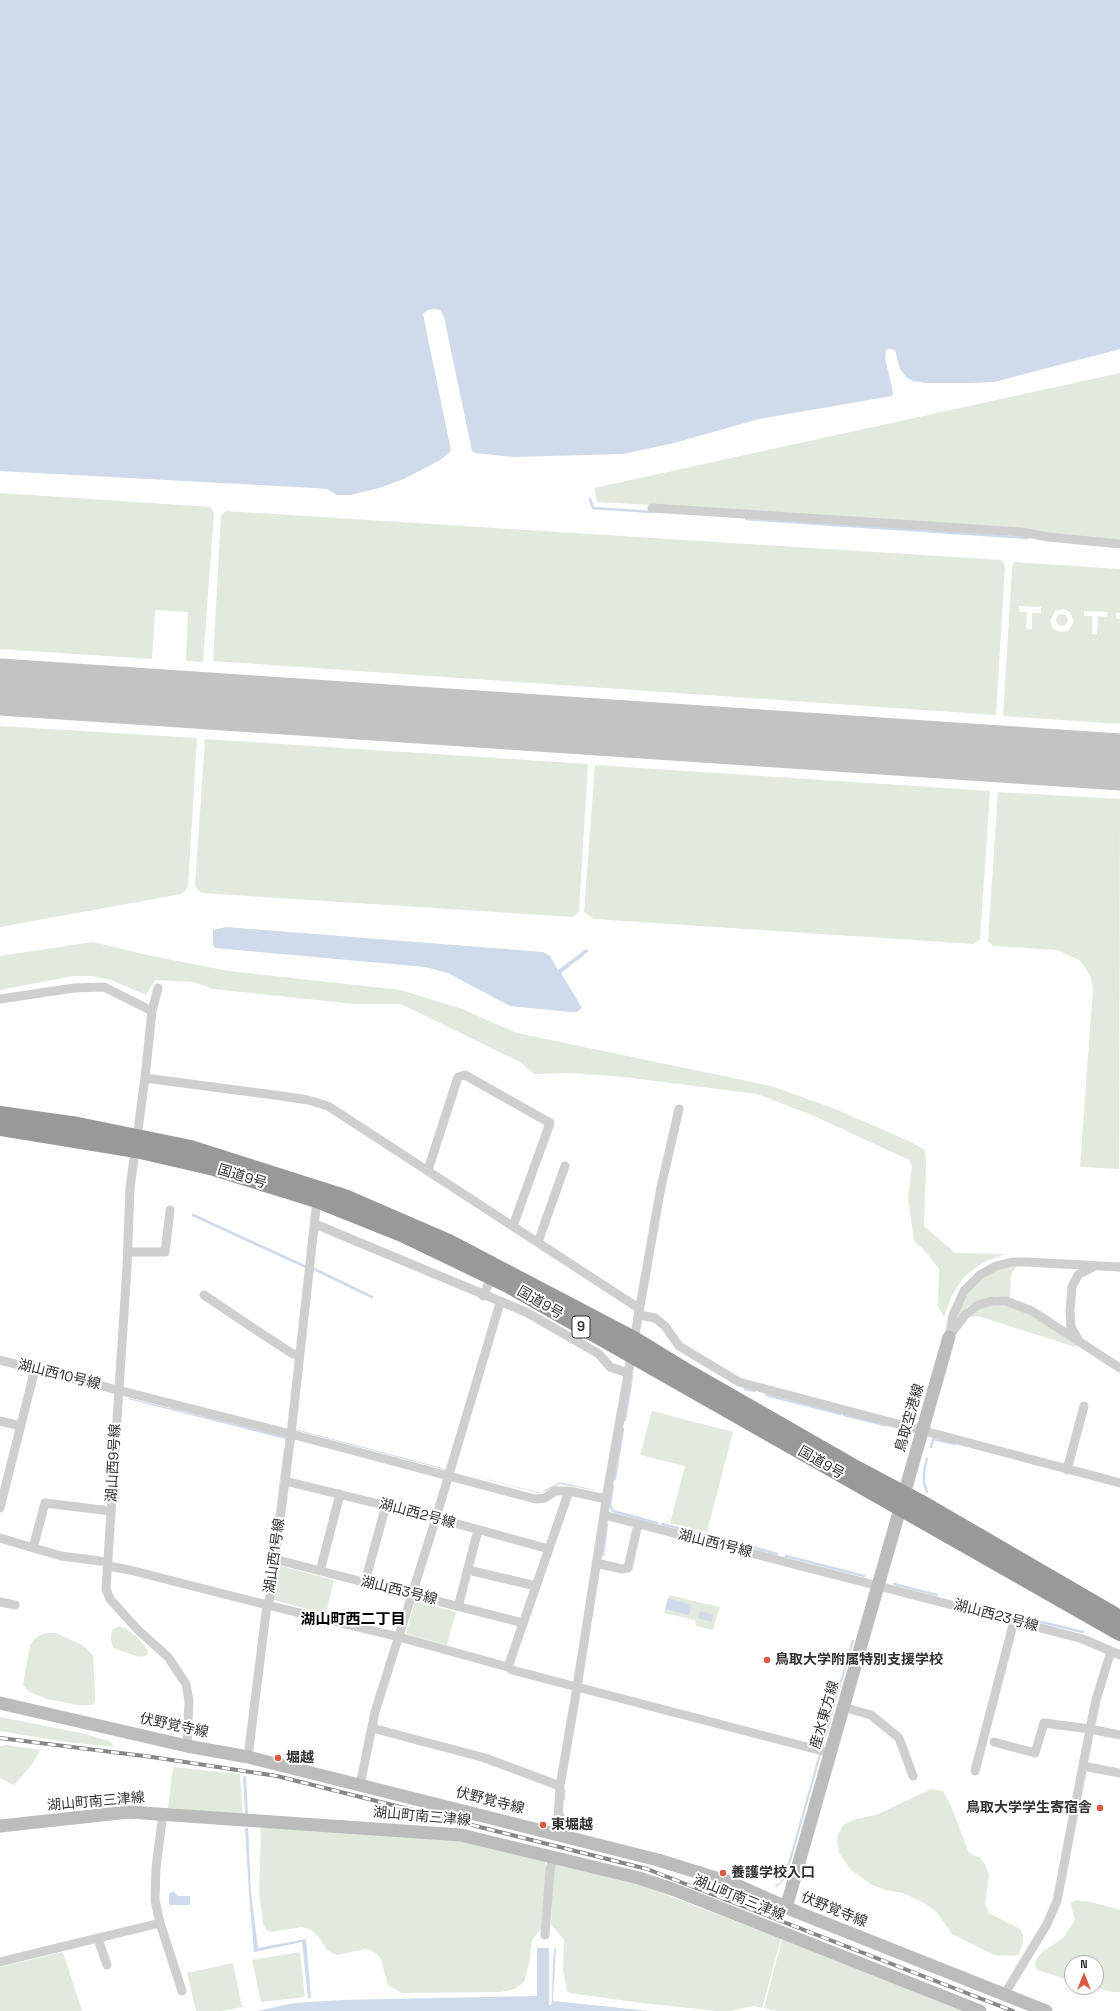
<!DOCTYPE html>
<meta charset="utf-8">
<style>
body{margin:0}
#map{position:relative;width:1120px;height:2011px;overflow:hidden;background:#fff;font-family:"Space Grotesk",sans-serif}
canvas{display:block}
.north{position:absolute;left:1064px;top:1955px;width:40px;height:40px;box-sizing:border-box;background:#fff;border:1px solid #adadad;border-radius:50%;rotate:0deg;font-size:11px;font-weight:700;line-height:16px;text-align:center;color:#323232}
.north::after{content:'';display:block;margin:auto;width:14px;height:18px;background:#d95943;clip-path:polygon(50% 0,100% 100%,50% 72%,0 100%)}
</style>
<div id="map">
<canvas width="1120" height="2011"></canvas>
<div class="north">N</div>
</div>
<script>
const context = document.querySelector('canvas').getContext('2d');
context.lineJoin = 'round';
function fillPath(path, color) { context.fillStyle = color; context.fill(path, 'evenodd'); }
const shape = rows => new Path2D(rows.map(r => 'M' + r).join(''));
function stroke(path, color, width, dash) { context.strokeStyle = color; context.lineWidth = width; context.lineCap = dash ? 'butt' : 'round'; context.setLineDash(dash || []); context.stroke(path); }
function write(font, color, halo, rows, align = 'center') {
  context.font = font + ' "Space Grotesk","Noto Sans JP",sans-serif'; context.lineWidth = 4; context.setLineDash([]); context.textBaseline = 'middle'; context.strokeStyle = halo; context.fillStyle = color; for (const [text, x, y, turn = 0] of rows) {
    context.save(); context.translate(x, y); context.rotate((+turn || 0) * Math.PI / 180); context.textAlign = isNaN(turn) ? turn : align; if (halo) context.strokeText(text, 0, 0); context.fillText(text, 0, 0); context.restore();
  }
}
const green = shape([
 [1120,373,1120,540,722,509,597,502,594,488],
 [0,493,210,507,214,513,203,662,186,661,188,612,155,610,152,659,0,649],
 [226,511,1002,560,1005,567,996,715,213,661,221,515],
 [1014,562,1120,569,1120,613,1116,613,1116,618,1120,619,1120,724,1003,716,1012,568],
 [1019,606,1041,607,1041,613,1032,613,1032,629,1026,629,1027,612,1019,612],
 [1063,609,1070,612,1074,622,1068,631,1060,632,1053,629,1050,621,1055,611],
 [1084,611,1107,612,1107,617,1098,616,1097,634,1092,634,1092,616,1084,616],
 '1056 620a6 6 0 1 1 12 0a6 6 0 1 1-12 0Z',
 [0,726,197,738,188,886,185,891,181,894,0,927],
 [205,739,588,764,579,912,573,917,201,893,195,886],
 [595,765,990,791,980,939,974,944,594,919,584,912],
 [998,792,1120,799,1119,1169,1080,1167,1093,988,1091,978,1086,969,1079,960,1057,950,993,946,988,941],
 [93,942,147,955,229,971,401,990,462,1009,517,1033,771,1086,833,1108,911,1142,925,1150,926,1164,924,1226,955,1253,1006,1254,989,1260,975,1268,963,1278,951,1297,944,1317,938,1306,939,1269,926,1252,914,1241,908,1198,912,1166,909,1160,812,1115,757,1094,624,1077,571,1073,534,1074,520,1062,401,1004,354,1004,213,989,193,982,155,980,146,995,111,980,92,976,72,976,0,990,0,956],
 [1018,1265,1011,1274,1010,1298,996,1296,987,1298,968,1306,957,1318,956,1317,960,1303,972,1285,995,1269],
 [1001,1304,1019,1308,1077,1345,1075,1347,978,1316,970,1317,967,1320,973,1313,982,1307],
 [652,1411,733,1432,707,1532,670,1523,685,1466,640,1455],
 [278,1565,334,1580,326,1614,274,1600],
 [669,1595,720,1607,713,1630,696,1626,695,1620,664,1613],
 [415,1601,456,1612,447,1645,406,1634],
 [119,1626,125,1628,137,1637,147,1649,148,1655,139,1657,113,1648,111,1640,112,1630],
 [46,1633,56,1633,82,1645,93,1655,95,1694,95,1702,92,1705,77,1705,47,1699,29,1692,23,1685,30,1645,38,1636],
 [0,1717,86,1734,111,1742,114,1747,66,1742,0,1731],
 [6,1745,40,1750,33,1763,14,1785,0,1778,0,1746],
 [173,1767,240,1774,243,1815,168,1808],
 [931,1789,943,1791,951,1806,969,1853,980,1858,985,1864,989,1875,985,1903,989,1913,1020,1929,1023,1935,1023,1943,1018,1955,1009,1956,994,1955,952,1934,936,1911,924,1903,903,1893,886,1890,872,1885,851,1870,839,1853,837,1837,843,1825,856,1819,876,1815,891,1808],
 [263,1826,468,1840,544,1859,547,1868,541,1929,532,1940,529,1964,524,1982,515,1989,501,1992,402,1993,388,1985,381,1960,377,1954,370,1950,365,1949,337,1955,328,1951,317,1935,311,1930,302,1927,270,1932,266,1930,263,1923,259,1893,261,1828],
 [557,1862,636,1883,781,1939,762,2008,754,2006,730,2011,717,2011,634,2002,570,1993,567,1991,563,1970,564,1940,551,1924,553,1869],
 [1076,1900,1091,1902,1120,1910,1120,1992,1112,1992,1094,1987,1096,1987,1096,1963,1072,1963,1072,1981,1037,1970,1035,1965,1036,1960,1041,1953,1063,1938,1075,1920,1071,1906,1071,1903],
 [782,1939,901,1986,961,2011,776,2011,764,2008],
 [63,1952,82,2011,0,2011,0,1967],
 [300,1952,305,1997,261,2002,252,1960],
 [233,1963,242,2007,223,2011,196,2011,187,1973]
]);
const water = shape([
 [0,0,1120,0,1120,349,994,382,970,383,925,383,913,381,906,377,900,369,895,350,889,349,886,350,885,358,893,392,892,396,759,419,674,443,623,454,512,457,476,453,472,451,444,317,440,310,434,309,428,310,423,314,451,451,440,460,404,479,379,488,351,495,337,495,327,489,314,488,0,471],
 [226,927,543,952,550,956,558,970,586,949,589,951,561,973,582,1008,577,1012,571,1012,510,1006,448,973,425,967,215,948,213,945,213,930],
 [129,1398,286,1437,286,1444,285,1439,128,1399],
 [295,1429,446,1469,446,1470,295,1430],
 [284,1448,285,1448,267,1579,274,1525],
 [453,1470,536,1492,541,1492,560,1482,599,1491,559,1484,546,1491,537,1493],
 [668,1598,692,1605,689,1615,665,1609],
 [700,1611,713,1615,712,1622,698,1618],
 [852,1640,854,1641,823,1747,821,1747],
 [819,1754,821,1755,787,1875,781,1884,776,1887,775,1885,780,1883,785,1874],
 [246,1776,248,1814,245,1814,243,1777],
 [245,1828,248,1828,251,1893,258,1948,306,1939,311,1998,308,1998,302,1942,254,1952,249,1893],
 [173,1891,178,1896,190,1896,190,1905,169,1905,169,1894],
 [537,1948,549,1948,549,2005,551,2005,552,2001,553,1961,554,1949,556,1948,553,2001,650,2011,257,2011,294,2003,342,2000,537,1996]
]);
const stream = shape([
 [590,499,593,508,653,512],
 [746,519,1028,538],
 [193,1215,306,1267],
 [312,1268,372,1297],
 [745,1389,755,1391],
 [766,1395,841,1414],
 [844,1415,885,1425],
 [625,1420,632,1376],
 [931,1447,933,1439,955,1444],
 [615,1479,623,1429],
 [613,1486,610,1505,613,1511,657,1523],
 [927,1492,924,1483,924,1471,927,1459],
 [662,1524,721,1539],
 [731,1542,743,1545],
 [752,1547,777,1554],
 [603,1555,607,1524],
 [786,1556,864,1576],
 [894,1584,937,1595],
 [970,1603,991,1609],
 [1004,1613,1083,1632],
 [564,1799,564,1790],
 [563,1814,563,1820]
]);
const runway = shape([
 [0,687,1120,762]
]);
const street = shape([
 [652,508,1022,532,1048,537,1120,544],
 [158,988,152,1011,145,1078,130,1188,127,1267,106,1589,110,1599,138,1630,168,1657,186,1684,189,1701,187,1746],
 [0,999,74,988,104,987,152,1011],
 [145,1078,274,1095,308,1100,328,1106,640,1309],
 [428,1170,458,1077,465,1075,550,1123,513,1226],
 [315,1224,526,1312,599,1354,610,1367,628,1373],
 [538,1242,565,1166],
 [128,1252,165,1252,170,1210],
 [204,1295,256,1330,293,1354,299,1355],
 [483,1296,492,1277],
 [639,1315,655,1318,665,1326,679,1346,739,1382,1120,1483],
 [950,1335,965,1315,978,1305,992,1301,1006,1301,1032,1311,1120,1368],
 [949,1337,953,1315,964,1291,980,1275,996,1266,1012,1262,1026,1262,1120,1267],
 [1079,1341,1071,1327,1070,1311,1072,1287,1078,1275,1093,1267],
 [0,1360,291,1434,317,1200],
 [0,1421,21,1426],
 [1067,1470,1084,1406],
 [285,1481,436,1518,549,1549],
 [569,1491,508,1667,399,1637,267,1605,270,1598,291,1434,535,1499,545,1498,555,1491,569,1491,606,1499,604,1515,1083,1639,1120,1655],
 [606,1499,661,1187,679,1109],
 [0,1508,35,1369],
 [0,1538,61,1556,108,1562],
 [33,1548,45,1503,111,1511],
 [274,1559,523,1623],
 [596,1563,622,1569,628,1568,638,1524],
 [108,1566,130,1570,267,1605,248,1757],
 [468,1570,536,1586],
 [320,1571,340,1494],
 [365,1582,386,1505],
 [0,1602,15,1605],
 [458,1607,478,1530],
 [1111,1651,1096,1700,1090,1729,1120,1735],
 [508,1667,512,1670,577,1687,830,1753],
 [843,1707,871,1715,899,1738,913,1776],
 [372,1728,485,1758,560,1786],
 [994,1742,1035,1753,1044,1723,1090,1729,1057,1901,1047,1924,1004,1995],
 [1083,1766,1120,1773],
 [975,1771,1014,1621],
 [360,1785,375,1712,436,1518,500,1303],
 [163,1813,156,1868,155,1900,160,1923,182,1991],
 [557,1835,560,1786,577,1687,604,1515],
 [545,1935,550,1870,554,1856],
 [98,1939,107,1965],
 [0,1962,160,1923]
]);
const secondary = shape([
 [0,1703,187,1746,248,1757,658,1860,732,1883,797,1912,1046,2011],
 [0,1826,129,1812,461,1835,639,1878,675,1890,980,2011],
 [786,1908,949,1337]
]);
const highway = shape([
 [0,1114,78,1125,191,1148,345,1197,449,1242,634,1339,688,1372,852,1466,920,1502,1120,1618],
 [0,1128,136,1150,214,1168,317,1200,402,1234,508,1285,1120,1633]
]);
const rail = shape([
 [0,1738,152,1757,277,1776,647,1869,1013,2011]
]);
const markers = [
 [767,1660,4,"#d95943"],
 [278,1758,4,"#d95943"],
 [1100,1808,4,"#d95943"],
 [543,1825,4,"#d95943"],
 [723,1873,4,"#d95943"]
];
const shields = [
 [581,1327,18]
];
const shieldNames = [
 ["9",581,1327]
];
const streetNames = [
 ["国道9号",242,1177,17],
 ["国道9号",540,1303,30],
 ["湖山西10号線",59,1375,14],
 ["鳥取空港線",910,1418,-74],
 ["湖山西9号線",114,1463,-87],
 ["国道9号",821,1463,30],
 ["湖山西2号線",417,1514,15],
 ["湖山西1号線",715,1544,14],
 ["湖山西1号線",275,1556,-82],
 ["湖山西3号線",399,1591,14],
 ["湖山西23号線",996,1616,15],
 ["産水東方線",825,1715,-74],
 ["伏野覚寺線",174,1726,12],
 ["伏野覚寺線",490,1801,14],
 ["湖山町南三津線",96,1802,-5],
 ["湖山町南三津線",422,1817,5],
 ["湖山町南三津線",739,1898,22],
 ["伏野覚寺線",834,1910,22]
];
const poiNames = [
 ["鳥取大学附属特別支援学校",775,1660],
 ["堀越",286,1758],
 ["鳥取大学学生寄宿舎",1092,1808,"right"],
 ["東堀越",551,1825],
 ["養護学校入口",731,1873]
];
const neighbourhoodNames = [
 ["湖山町西二丁目",353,1620]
];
fillPath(green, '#e2eade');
fillPath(water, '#cfdaeb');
stroke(stream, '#cfdaeb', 2.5);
stroke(runway, '#c3c3c3', 57);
stroke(street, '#cfcfcf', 9);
stroke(secondary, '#bcbcbc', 13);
stroke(highway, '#999', 16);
stroke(rail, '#878787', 4);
stroke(rail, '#fff', 2.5, [8]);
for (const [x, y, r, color] of markers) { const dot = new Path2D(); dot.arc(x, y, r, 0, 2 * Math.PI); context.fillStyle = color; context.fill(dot); stroke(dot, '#fff', 1.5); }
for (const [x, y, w] of shields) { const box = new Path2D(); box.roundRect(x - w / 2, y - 11, w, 22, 3); context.fillStyle = '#fff'; context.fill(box); stroke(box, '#323232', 1); }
write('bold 13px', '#323232', null, shieldNames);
write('14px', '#323232', '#fff', streetNames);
write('bold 14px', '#323232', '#fff', poiNames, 'left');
write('bold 15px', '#000', '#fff', neighbourhoodNames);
</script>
